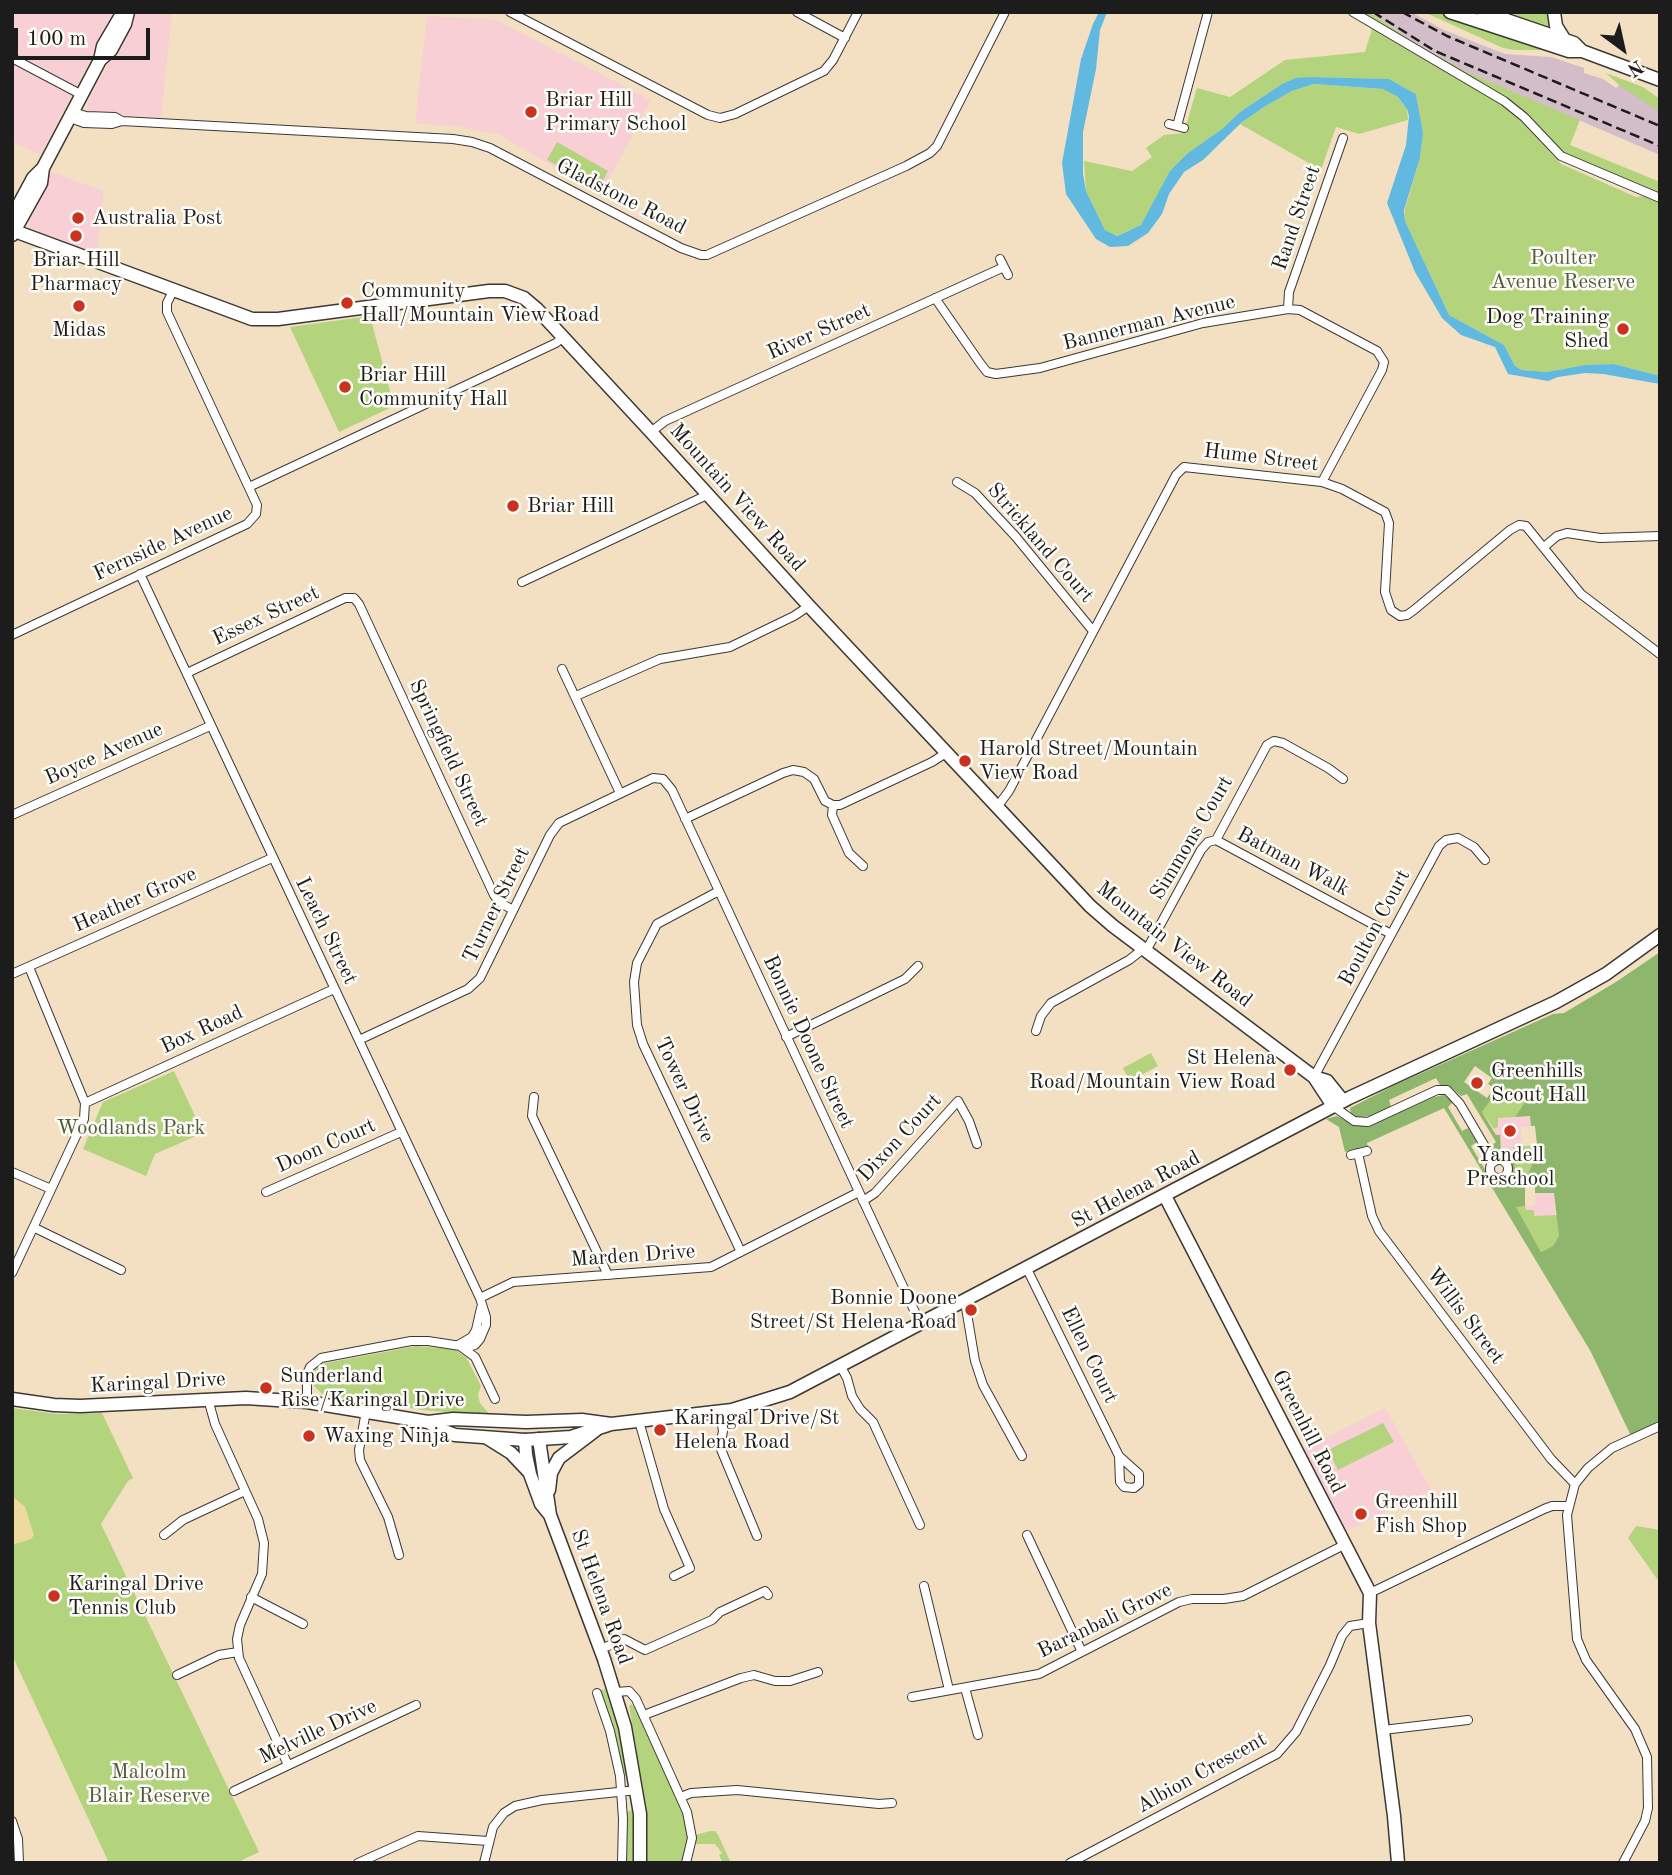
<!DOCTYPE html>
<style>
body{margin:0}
#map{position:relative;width:1672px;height:1875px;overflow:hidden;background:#f3dfc2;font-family:"Old Standard TT",serif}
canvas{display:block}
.frame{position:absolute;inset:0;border:14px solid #1c1c1c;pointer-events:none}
.north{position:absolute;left:1588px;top:14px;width:70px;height:70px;-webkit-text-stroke:5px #fdfcf7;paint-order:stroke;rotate:147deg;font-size:19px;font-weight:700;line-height:28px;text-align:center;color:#1c1c1c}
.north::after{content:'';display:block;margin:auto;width:24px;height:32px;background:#1c1c1c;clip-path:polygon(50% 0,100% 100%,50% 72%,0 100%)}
.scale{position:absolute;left:14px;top:28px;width:136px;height:32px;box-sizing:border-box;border:4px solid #1c1c1c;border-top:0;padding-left:9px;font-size:21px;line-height:24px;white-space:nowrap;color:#1c1c1c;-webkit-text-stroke:5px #fdfcf7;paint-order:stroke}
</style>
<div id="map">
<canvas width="1672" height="1875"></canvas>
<div class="frame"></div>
<div class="north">N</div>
<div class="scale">100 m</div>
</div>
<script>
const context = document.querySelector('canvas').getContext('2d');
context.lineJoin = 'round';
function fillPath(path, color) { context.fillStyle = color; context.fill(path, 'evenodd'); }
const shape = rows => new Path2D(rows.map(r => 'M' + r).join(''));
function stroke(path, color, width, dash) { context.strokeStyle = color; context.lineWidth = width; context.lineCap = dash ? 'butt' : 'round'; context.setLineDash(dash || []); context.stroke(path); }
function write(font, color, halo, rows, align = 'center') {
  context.font = font + ' "Old Standard TT",serif'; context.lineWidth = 5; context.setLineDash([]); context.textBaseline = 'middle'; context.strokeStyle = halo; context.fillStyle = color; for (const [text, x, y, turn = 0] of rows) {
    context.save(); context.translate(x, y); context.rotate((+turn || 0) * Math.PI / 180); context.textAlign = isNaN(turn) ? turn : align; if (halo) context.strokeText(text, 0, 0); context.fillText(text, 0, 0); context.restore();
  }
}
const built = shape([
 [12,12,116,12,40,155,12,141],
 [136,12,172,12,161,118,91,113,88,110,87,104],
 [427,16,496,20,651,100,601,194,498,134,454,126,415,123],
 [51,172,103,191,97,256,34,232,29,226,28,217],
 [1502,1085,1516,1117,1531,1116,1531,1126,1521,1127,1522,1146,1532,1165,1501,1151,1500,1136,1496,1135,1494,1129],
 [1554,1192,1555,1215,1559,1236,1515,1206,1535,1205,1535,1193],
 [1385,1408,1431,1490,1344,1532,1302,1450]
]);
const industrial = shape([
 [1369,12,1411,12,1444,30,1505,54,1551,57,1584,68,1584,73,1603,79,1616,88,1623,81,1660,102,1660,155,1467,72,1415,43]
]);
const green = shape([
 [1361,12,1369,12,1415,43,1467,72,1580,120,1570,145,1660,182,1660,193,1561,151,1527,114,1507,98],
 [1424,12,1440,12,1549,50,1515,50,1503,48],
 [1519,12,1551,12,1554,32,1509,15],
 [1372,29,1502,105,1522,122,1561,164,1636,197,1643,196,1660,202,1660,376,1614,364,1585,365,1547,372,1522,370,1515,366,1504,345,1449,315,1405,221,1405,209,1420,158,1423,133,1416,94,1389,79,1312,77,1282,84,1240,112,1222,129,1188,153,1159,192,1152,209,1141,225,1116,236,1105,230,1086,191,1084,161,1132,171,1152,157,1146,148,1164,135,1184,133,1197,88,1230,97,1285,60,1365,52],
 [1606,73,1643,87,1660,99,1660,112,1619,85],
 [1314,84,1383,89,1398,97,1407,109,1408,120,1359,134,1336,127,1321,170,1240,124,1264,107,1292,91],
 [557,142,608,171,599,188,547,160],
 [370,316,394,406,339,432,290,327],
 [1151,1053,1158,1066,1130,1081,1123,1068],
 [174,1071,203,1133,155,1154,146,1176,83,1149,103,1102],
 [1502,1085,1525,1102,1515,1117,1498,1118,1498,1127,1494,1129,1482,1112],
 [1537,1145,1532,1165,1525,1181,1516,1182,1513,1147],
 [1515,1206,1525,1206,1526,1210,1534,1210,1534,1216,1558,1215,1559,1236,1553,1246,1541,1252],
 [416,1346,454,1349,466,1357,481,1386,478,1395,480,1403,491,1416,423,1410,322,1394,314,1386,312,1377,314,1370,321,1364],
 [12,1408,57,1414,102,1413,133,1478,128,1481,101,1524,259,1852,236,1863,109,1863,12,1655],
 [1383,1423,1394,1442,1338,1470,1328,1450],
 [1636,1526,1660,1530,1660,1583,1628,1538],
 [605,1689,622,1742,628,1776,626,1777,600,1691],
 [631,1704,637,1708,684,1813,689,1836,682,1863,646,1863,647,1811,629,1706],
 [632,1810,635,1836,633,1863,626,1863,626,1812],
 [710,1831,715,1831,718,1835,731,1863,723,1863,719,1855,722,1853,715,1844,696,1844,696,1835]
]);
const forest = shape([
 [1660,952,1660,1422,1631,1436,1591,1352,1444,1108,1367,1143,1368,1147,1345,1152,1339,1127,1326,1119,1337,1116,1354,1125,1368,1126,1434,1097,1444,1095,1453,1102,1448,1107,1462,1131,1468,1128,1477,1142,1471,1146,1490,1178,1495,1182,1505,1181,1512,1172,1510,1163,1494,1151,1491,1146,1496,1142,1467,1094,1461,1096,1451,1087,1440,1085,1436,1078,1389,1100,1391,1107,1371,1116,1355,1117,1351,1114,1350,1108,1395,1085,1553,1014,1564,1013,1616,982],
 [1475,1066,1492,1078,1488,1084,1494,1088,1487,1098,1464,1082],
 [1502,1085,1525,1102,1515,1117,1530,1116,1531,1126,1535,1126,1537,1145,1532,1165,1525,1181,1516,1181,1514,1155,1508,1150,1501,1150,1500,1135,1496,1135,1482,1112],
 [1525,1187,1535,1187,1535,1193,1554,1193,1559,1236,1553,1246,1541,1252,1516,1207,1525,1206]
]);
const sand = shape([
 [12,1496,25,1507,34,1535,31,1539,12,1545]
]);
const water = shape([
 [1099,12,1107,12,1100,30,1096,69,1083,132,1083,174,1086,191,1105,230,1117,236,1141,225,1170,171,1188,153,1222,129,1240,112,1282,84,1296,78,1312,77,1389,79,1416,94,1423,133,1420,158,1404,210,1405,221,1449,315,1504,345,1515,366,1522,370,1547,372,1585,365,1614,364,1660,376,1660,384,1603,374,1585,373,1558,377,1548,381,1508,374,1495,347,1461,335,1442,318,1415,272,1387,203,1406,145,1409,116,1407,109,1398,97,1383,89,1314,84,1292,91,1264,107,1241,123,1203,160,1184,172,1169,194,1162,214,1148,233,1128,246,1110,247,1096,239,1066,194,1062,163,1081,59,1093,24]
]);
const street = shape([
 [510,12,708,115,720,118,735,114,824,71,833,60,858,12],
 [797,12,845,38],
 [1353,12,1504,101,1524,117,1561,156,1660,198],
 [12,58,82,95],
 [73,112,86,116,115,117,122,121,453,139,472,142,490,148,681,248,701,255,707,255,906,166,930,153,937,146,1005,12],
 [70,118,84,123,112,124,122,121],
 [1169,124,1184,128],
 [1177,126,1208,12],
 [1000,259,1008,275],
 [935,298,980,363,987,372,996,374,1040,368,1203,323,1288,309,1300,310,1377,351,1384,362,1382,370,1322,482],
 [1288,309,1289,292,1343,138],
 [651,432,665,421,1004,267],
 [957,482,975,493,1016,537,1093,631],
 [249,487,556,343,563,337],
 [1544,547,1557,536,1567,533,1600,538,1660,536],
 [140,574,480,1298,486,1317,486,1325,480,1339,475,1345,467,1347,428,1341,411,1341,321,1358,310,1367,307,1374,307,1402],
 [522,582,707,495],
 [12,635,247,524,256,514,257,505,167,312,167,303,173,291],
 [562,669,620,793],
 [187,673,345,598,354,598,359,604,494,895,499,902,513,910],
 [576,696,660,659,730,647,794,616,809,606],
 [833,805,840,805,932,762,946,753],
 [833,805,832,815,849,853,863,866],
 [997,807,1009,791,1176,475,1184,467,1322,482,1342,489,1385,512,1389,523,1385,592,1391,610,1400,616,1407,615,1414,610,1510,530,1519,525,1526,526,1581,594,1660,654],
 [12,815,210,726],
 [685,819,783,773,793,770,804,772,814,779,825,801,833,805],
 [1216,840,1391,934],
 [717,892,657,924,637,963,634,982,637,1025,643,1044,741,1252],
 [1146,951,1201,850,1208,842,1216,840,1267,745,1274,741,1283,743,1328,768,1343,779],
 [12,974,272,858],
 [1036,1031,1041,1016,1051,1003,1129,960,1143,949],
 [786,1037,905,979,918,966],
 [359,1040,468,989,480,978,550,835,559,823,653,778,663,779,672,790,921,1325],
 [1314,1077,1439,846,1446,840,1458,838,1474,847,1485,860],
 [534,1097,532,1116,608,1275],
 [85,1103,334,989],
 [1333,1106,1354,1121,1368,1122,1437,1090,1447,1090,1460,1104,1494,1162],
 [1358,1153,1372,1216,1379,1231,1551,1459,1575,1484],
 [1351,1155,1367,1151],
 '1490 1169a9 9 0 1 1 18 0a9 9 0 1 1-18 0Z',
 [12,1172,51,1189],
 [266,1192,401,1132],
 [863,1201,875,1193,958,1101,969,1121,977,1144],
 [35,1228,121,1270],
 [1027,1269,1119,1456,1139,1474,1139,1484,1134,1488,1124,1487,1120,1482,1119,1456],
 [12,1273,84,1119,85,1103,29,967],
 [480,1298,513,1282,711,1267,859,1192],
 [965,1302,975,1361,983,1385,1022,1456],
 [458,1345,472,1337,476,1330,481,1308],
 [460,1346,475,1357,495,1399],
 [841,1367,847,1378,852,1396,860,1409,873,1422,920,1525],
 [208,1399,215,1424,258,1519,264,1543,262,1574,240,1625,237,1639,239,1658,288,1765],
 [366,1411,359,1450,360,1460,388,1517,399,1555],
 [720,1413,723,1431,720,1447,757,1536],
 [639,1421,664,1509,690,1568,674,1576],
 [164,1535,183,1520,245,1491],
 [1027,1535,1082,1652],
 [924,1586,949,1690],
 [1370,1593,1544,1509,1552,1506,1568,1506],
 [251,1597,303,1624],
 [601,1649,624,1639,645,1650,712,1620,720,1612,765,1591,768,1595],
 [177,1675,219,1655,238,1652],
 [965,1688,978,1735],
 [616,1692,629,1691,636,1699,687,1812,692,1838,686,1863],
 [597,1693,610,1731,620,1776,623,1819,622,1863],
 [912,1697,1039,1674,1179,1602,1192,1599,1224,1599,1243,1596,1344,1545],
 [644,1715,741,1678,754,1675,775,1681,790,1681,818,1672],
 [1383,1730,1468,1720],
 [234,1791,416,1705],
 [681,1797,691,1793,737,1790,879,1804,892,1803],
 [12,1821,18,1839,19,1863],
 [358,1863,418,1836,488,1841],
 [484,1863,493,1827,504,1813,515,1806,542,1800,637,1790],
 [1070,1863,1277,1754,1296,1732,1330,1665,1342,1636,1350,1626,1369,1623],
 [1623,1863,1645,1821,1648,1808,1647,1757,1635,1729,1586,1660,1577,1639,1567,1515,1575,1484,1588,1468,1612,1448,1660,1426]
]);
const secondary = shape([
 [1554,12,1556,26,1564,39],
 [100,60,103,46,123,12],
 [12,217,33,178,43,168,100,60,111,50,125,24,128,12],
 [12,230,252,319,278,319,489,291,505,291,524,298,537,309,651,432,809,606,1090,906,1113,926,1314,1077,1327,1081,1343,1101],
 [12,235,41,183,43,168],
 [1314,1077,1333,1106],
 [1165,1196,1370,1593,1369,1623,1394,1816,1398,1863],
 [487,1438,511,1453,528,1471],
 [539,1439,550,1515,604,1659,625,1727,640,1814,640,1863],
 [525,1440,526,1455,530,1474,541,1504,550,1515],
 [549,1490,551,1473,559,1458,596,1430]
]);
const primary = shape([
 [1450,12,1569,51,1582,51,1660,80],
 [1483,12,1574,43,1582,51],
 [12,1399,54,1405,80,1406,246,1398,307,1402,428,1422,453,1419,526,1422,582,1420,611,1424],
 [428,1422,441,1430,455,1435,525,1440,571,1437,611,1424,732,1410,790,1392,1349,1098,1556,1002,1606,974,1660,935]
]);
const rail = shape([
 [1373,12,1435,51,1660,146],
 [1402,12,1447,36,1660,126]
]);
const markers = [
 [531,112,7,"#c8321e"],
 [78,218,7,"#c8321e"],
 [76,236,7,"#c8321e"],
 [347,303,7,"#c8321e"],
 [79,306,7,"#c8321e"],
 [1623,329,7,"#c8321e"],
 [345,387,7,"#c8321e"],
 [513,506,7,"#c8321e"],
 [965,761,7,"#c8321e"],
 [1290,1070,7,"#c8321e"],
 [1477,1083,7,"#c8321e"],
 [1510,1131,7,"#c8321e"],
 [971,1310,7,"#c8321e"],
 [266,1388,7,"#c8321e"],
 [660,1430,7,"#c8321e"],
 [309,1436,7,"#c8321e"],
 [1361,1514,7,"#c8321e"],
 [54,1596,7,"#c8321e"]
];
const poiNames = [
 ["Briar Hill",545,100],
 ["Primary School",545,124],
 ["Australia Post",92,218],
 ["Briar Hill",76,260,"center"],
 ["Pharmacy",76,284,"center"],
 ["Community",361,291],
 ["Hall/Mountain View Road",361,315],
 ["Dog Training",1609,317,"right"],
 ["Shed",1609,341,"right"],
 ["Midas",79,330,"center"],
 ["Briar Hill",359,375],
 ["Community Hall",359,399],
 ["Briar Hill",527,506],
 ["Harold Street/Mountain",979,749],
 ["View Road",979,773],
 ["St Helena",1276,1058,"right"],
 ["Road/Mountain View Road",1276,1082,"right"],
 ["Greenhills",1491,1071],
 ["Scout Hall",1491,1095],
 ["Yandell",1510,1155,"center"],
 ["Preschool",1510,1179,"center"],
 ["Bonnie Doone",957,1298,"right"],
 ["Street/St Helena Road",957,1322,"right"],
 ["Sunderland",280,1376],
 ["Rise/Karingal Drive",280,1400],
 ["Karingal Drive/St",674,1418],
 ["Helena Road",674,1442],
 ["Waxing Ninja",323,1436],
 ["Greenhill",1375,1502],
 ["Fish Shop",1375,1526],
 ["Karingal Drive",68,1584],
 ["Tennis Club",68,1608]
];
const streetNames = [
 ["Gladstone Road",621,197,27],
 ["Rand Street",1297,218,-71],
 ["Bannerman Avenue",1149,323,-14],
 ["River Street",819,332,-24],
 ["Hume Street",1261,458,7],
 ["Mountain View Road",737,498,48],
 ["Strickland Court",1040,543,49],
 ["Fernside Avenue",163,544,-25],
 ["Essex Street",266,616,-25],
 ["Springfield Street",448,753,65],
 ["Boyce Avenue",104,754,-24],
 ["Simmons Court",1192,838,-59],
 ["Batman Walk",1293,862,28],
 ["Heather Grove",135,900,-24],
 ["Turner Street",497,905,-64],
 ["Boulton Court",1375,928,-62],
 ["Leach Street",326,931,64],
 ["Mountain View Road",1174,945,38],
 ["Box Road",202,1030,-25],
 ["Bonnie Doone Street",808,1042,65],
 ["Tower Drive",684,1090,65],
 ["Dixon Court",900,1138,-47],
 ["Doon Court",326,1146,-24],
 ["St Helena Road",1136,1190,-28],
 ["Marden Drive",633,1256,-4],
 ["Willis Street",1465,1316,53],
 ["Ellen Court",1089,1355,64],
 ["Karingal Drive",158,1383,-3],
 ["Greenhill Road",1308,1432,63],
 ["St Helena Road",601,1597,70],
 ["Baranbali Grove",1105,1621,-26],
 ["Melville Drive",318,1732,-25],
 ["Albion Crescent",1202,1773,-29]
];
const parkNames = [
 ["Poulter",1563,258],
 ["Avenue Reserve",1563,282],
 ["Woodlands Park",131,1128],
 ["Malcolm",149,1772],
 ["Blair Reserve",149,1796]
];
fillPath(built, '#f7cfd5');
fillPath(industrial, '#d2bdc8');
fillPath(green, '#b3d47c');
fillPath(forest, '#8eb66c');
fillPath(sand, '#eeda9e');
fillPath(water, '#61b9df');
stroke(street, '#3c3935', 10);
stroke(secondary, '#3c3935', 15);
stroke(primary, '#3c3935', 15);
stroke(street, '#fff', 8);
stroke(secondary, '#fff', 12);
stroke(primary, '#fff', 12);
stroke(rail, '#1c1c1c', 2.5, [10, 5]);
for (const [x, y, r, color] of markers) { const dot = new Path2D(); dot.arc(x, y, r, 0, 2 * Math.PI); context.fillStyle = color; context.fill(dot); stroke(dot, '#fdfcf7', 2.5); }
write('21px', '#1c1c1c', '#fdfcf7', poiNames, 'left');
write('21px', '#1c1c1c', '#fdfcf7', streetNames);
write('21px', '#515c3e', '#fdfcf7', parkNames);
</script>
